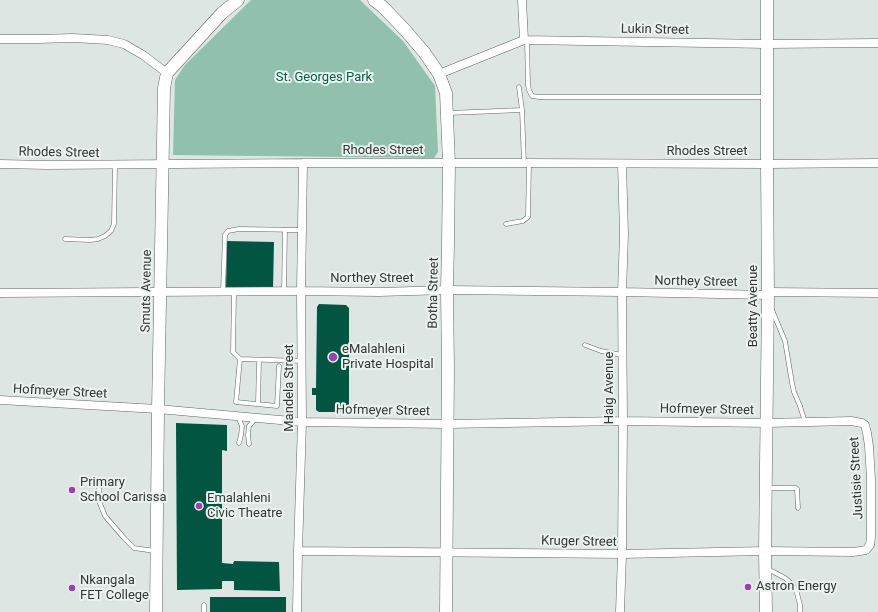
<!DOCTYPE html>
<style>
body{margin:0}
canvas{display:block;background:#dde6e2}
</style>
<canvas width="878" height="612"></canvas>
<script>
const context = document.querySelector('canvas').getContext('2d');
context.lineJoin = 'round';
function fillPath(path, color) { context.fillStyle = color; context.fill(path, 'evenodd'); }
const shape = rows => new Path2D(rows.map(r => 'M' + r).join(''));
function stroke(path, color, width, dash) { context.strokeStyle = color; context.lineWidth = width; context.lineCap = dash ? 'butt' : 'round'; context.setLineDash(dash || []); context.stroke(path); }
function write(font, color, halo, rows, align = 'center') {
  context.font = font + ' Roboto,sans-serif'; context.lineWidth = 4; context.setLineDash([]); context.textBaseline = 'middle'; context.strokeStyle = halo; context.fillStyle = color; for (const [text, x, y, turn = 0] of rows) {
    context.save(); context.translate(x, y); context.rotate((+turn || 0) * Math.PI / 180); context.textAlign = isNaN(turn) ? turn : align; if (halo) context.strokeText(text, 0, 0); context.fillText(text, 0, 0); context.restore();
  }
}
const green = shape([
 [251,0,360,0,403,41,435,86,438,152,434,158,173,155,175,80,185,65]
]);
const building = shape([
 [227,241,274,242,273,289,226,288],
 [319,304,346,305,349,308,349,410,345,412,319,412,316,410,316,395,312,395,312,388,316,388,317,307],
 [176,423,227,425,227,451,222,450,222,563,233,564,234,561,279,562,280,591,234,590,234,581,222,581,222,589,177,590],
 [210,597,286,597,286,612,210,612]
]);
const lane = shape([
 [527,40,528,85,529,90,532,96,539,97,767,97],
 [519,87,522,110,524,163],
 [449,113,522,110],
 [506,224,523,221,528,217,529,163],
 [65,239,90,240,98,239,105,236,111,231,114,224,115,165],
 [223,291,225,235,228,231,239,229,302,230],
 [284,291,285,230],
 [234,292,233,352,240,359,236,402,277,406,279,366],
 [772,310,785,341,792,383,794,392,800,406,805,422],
 [585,345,601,351,622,355],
 [240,359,301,361],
 [258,404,259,360],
 [238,417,242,426,241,435,239,443],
 [249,444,248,435,249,426,256,418],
 [766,488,796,488,797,489,798,508],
 [99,489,99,501,105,516,124,538,134,548,155,551],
 [768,569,785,578,793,585,797,593,800,605,800,612],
 [204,605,204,612]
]);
const street = shape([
 [522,0,524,40],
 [0,39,38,39,73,38,108,40,124,44,143,55,167,73],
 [439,74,524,40,767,44,878,43],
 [0,164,47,165,303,163,524,163,767,164,878,163],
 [768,292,878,293],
 [0,293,301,291,379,292,447,290,622,292,768,295],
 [0,400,158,409,302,422,447,424,623,421,767,423,851,421,862,423,865,425,867,433,869,446,871,479,871,537,870,545,866,550,860,551,853,552,765,551,622,554,298,551],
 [297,612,298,551,302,422,301,291,303,163],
 [620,612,622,554,623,421,622,292,624,234,622,164]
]);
const secondary = shape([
 [374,0,383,7,405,30,424,52,439,74,446,93,449,163,448,244,447,290,448,368,446,612],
 [156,612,158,409,164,88,167,73,222,13,238,0],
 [766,612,765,551,768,295,767,164,767,0]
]);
const markers = [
 [333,357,5,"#9942af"],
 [72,490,4,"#9942af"],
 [199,506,4,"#9942af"],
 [748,587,4,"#9942af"],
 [72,588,4,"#9942af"]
];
const streetNames = [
 ["Lukin Street",655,30,1],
 ["Rhodes Street",383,151],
 ["Rhodes Street",707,152],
 ["Rhodes Street",59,153,1],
 ["Northey Street",372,279],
 ["Northey Street",696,282,1],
 ["Smuts Avenue",147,291,-89],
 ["Botha Street",434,293,-89],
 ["Beatty Avenue",754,306,-90],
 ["Mandela Street",290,388,-90],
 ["Haig Avenue",610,388,-90],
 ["Hofmeyer Street",60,392,3],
 ["Hofmeyer Street",707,410,1],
 ["Hofmeyer Street",383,411,1],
 ["Justisie Street",857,478,-93],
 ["Kruger Street",579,542,1]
];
const parkNames = [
 ["St. Georges Park",324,78]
];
const poiNames = [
 ["eMalahleni",342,350],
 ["Private Hospital",342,365],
 ["Primary",80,483],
 ["School Carissa",80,498],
 ["Emalahleni",207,499],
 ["Civic Theatre",207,514],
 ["Nkangala",80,581],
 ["FET College",80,596],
 ["Astron Energy",756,587]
];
fillPath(green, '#91c0ae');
fillPath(building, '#025641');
stroke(lane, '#5e6663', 5);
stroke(street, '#5e6663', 9);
stroke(secondary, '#5e6663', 13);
stroke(lane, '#fff', 4);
stroke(street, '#fff', 8);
stroke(secondary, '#fff', 12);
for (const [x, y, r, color] of markers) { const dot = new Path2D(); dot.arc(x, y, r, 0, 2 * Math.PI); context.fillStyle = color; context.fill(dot); stroke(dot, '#eaf3ef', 1.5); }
write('13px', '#333735', '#eaf3ef', streetNames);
write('13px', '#006048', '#eaf3ef', parkNames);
write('13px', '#333735', '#eaf3ef', poiNames, 'left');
</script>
